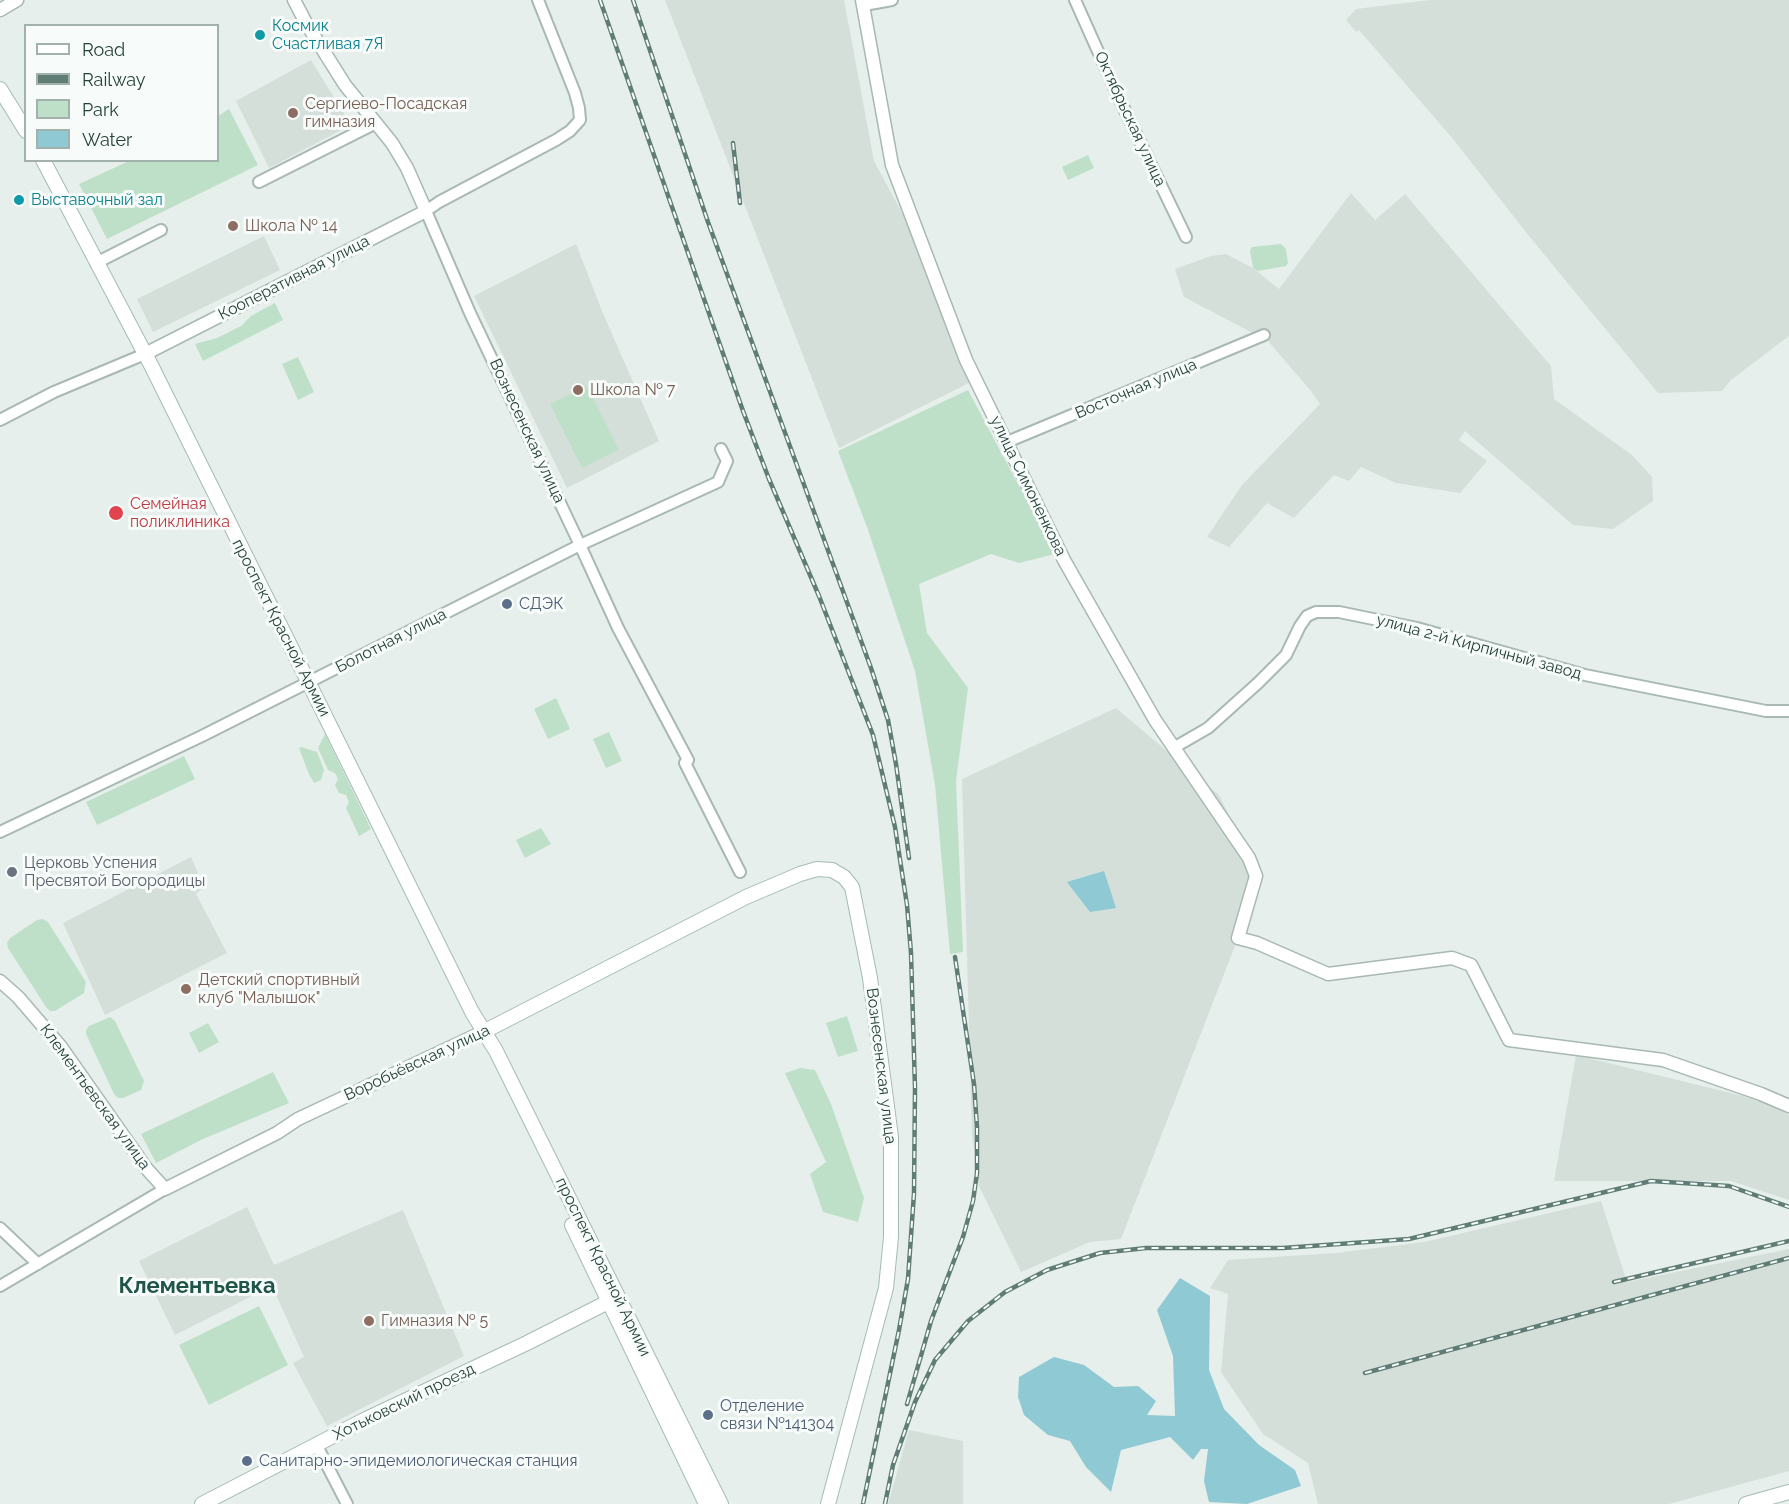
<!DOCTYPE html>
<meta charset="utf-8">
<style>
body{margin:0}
#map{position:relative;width:1789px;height:1504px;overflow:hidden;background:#e6efeb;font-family:Raleway,sans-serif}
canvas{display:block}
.legend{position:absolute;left:24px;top:24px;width:195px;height:138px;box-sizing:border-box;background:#f7fbf9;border:2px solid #a3b1ad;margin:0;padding:8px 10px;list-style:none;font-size:18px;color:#24423a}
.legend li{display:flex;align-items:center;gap:12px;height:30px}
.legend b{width:30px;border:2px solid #a3b1ad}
</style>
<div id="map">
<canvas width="1789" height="1504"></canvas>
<ul class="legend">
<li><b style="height:8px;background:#fff"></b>Road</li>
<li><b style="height:8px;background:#5f7d75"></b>Railway</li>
<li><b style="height:16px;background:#bfe0c8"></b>Park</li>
<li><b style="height:16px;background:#8ec9d4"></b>Water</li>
</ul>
</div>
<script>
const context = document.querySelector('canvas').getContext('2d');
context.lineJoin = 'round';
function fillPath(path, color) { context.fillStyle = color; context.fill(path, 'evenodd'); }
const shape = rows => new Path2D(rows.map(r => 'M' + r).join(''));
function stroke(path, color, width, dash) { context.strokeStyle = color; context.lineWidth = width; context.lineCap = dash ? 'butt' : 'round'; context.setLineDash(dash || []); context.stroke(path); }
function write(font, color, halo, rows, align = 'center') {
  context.font = font + ' Raleway,sans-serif'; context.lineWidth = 6; context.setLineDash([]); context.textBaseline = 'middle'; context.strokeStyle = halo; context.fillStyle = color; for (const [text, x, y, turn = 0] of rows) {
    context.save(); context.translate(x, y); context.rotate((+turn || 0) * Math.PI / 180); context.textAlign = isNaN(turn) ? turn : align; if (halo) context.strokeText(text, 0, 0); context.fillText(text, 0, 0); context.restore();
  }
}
const built = shape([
 [665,0,844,0,874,161,929,263,971,382,839,448],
 [1430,0,1789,0,1789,336,1731,380,1722,391,1658,393,1529,236,1453,139,1359,30,1356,32,1346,20,1356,9],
 [311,60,351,125,269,168,236,101],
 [1351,193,1375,220,1405,194,1551,366,1554,399,1632,455,1652,477,1653,501,1613,529,1573,525,1465,431,1459,440,1487,461,1460,493,1396,483,1361,467,1349,481,1334,475,1294,518,1267,503,1229,547,1207,537,1242,485,1320,404,1311,391,1268,341,1184,297,1175,269,1211,256,1226,254,1253,268,1279,289],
 [264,236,280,270,153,332,137,299],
 [576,244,602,311,659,441,567,488,474,296],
 [1116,708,1219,795,1260,876,1238,938,1121,1239,1090,1242,1021,1272,979,1186,972,1135,962,779],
 [191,857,204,887,196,894,227,953,105,1015,63,923],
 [1576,1055,1763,1101,1789,1115,1789,1200,1731,1181,1554,1181],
 [1601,1201,1627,1282,1789,1249,1789,1471,1669,1504,1318,1504,1308,1463,1263,1434,1221,1372,1228,1294,1210,1288,1228,1260,1336,1253,1424,1242],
 [247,1207,274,1265,403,1210,464,1356,327,1426,293,1363,304,1357,272,1286,175,1335,139,1261],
 [909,1430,963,1441,963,1504,888,1504]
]);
const green = shape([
 [229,109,258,165,107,239,79,184,129,161,218,160,218,116],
 [1088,155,1094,168,1068,180,1062,167],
 [1281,244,1286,249,1288,263,1286,266,1258,271,1253,268,1250,250,1252,247],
 [275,303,283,320,203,361,195,344,217,338,241,326,251,316],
 [298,357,314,392,298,400,282,364],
 [587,386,619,450,582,468,550,404],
 [968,390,1055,554,1019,563,991,554,919,584,927,633,968,688,956,781,963,952,950,954,935,785,915,671,867,527,838,451],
 [556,698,570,729,548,739,534,709],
 [609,732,622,761,606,768,593,739],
 [325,734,371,829,359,836,346,808,349,802,346,795,339,793,335,785,338,779,335,773,328,770,318,748],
 [301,747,317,752,324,770,321,780,314,783,311,777,310,777,299,748],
 [184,756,195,779,97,825,86,802],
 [541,828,551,844,525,858,516,840],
 [43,919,48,922,86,982,84,993,55,1011,50,1011,46,1007,8,948,7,943,10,938,37,920],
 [847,1016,858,1051,838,1057,826,1023],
 [110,1017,115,1021,144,1081,141,1090,123,1098,118,1098,114,1094,86,1034,86,1030,89,1026],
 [208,1023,219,1042,199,1053,189,1033],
 [800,1068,815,1070,831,1104,864,1198,858,1222,823,1212,810,1174,826,1162,785,1073],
 [273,1072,289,1103,203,1139,156,1163,141,1134],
 [259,1306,288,1365,209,1405,179,1345]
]);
const water = shape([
 [1104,871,1116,908,1090,912,1067,882],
 [1180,1278,1210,1296,1209,1370,1224,1409,1259,1445,1295,1470,1301,1486,1247,1504,1209,1502,1204,1481,1208,1449,1201,1449,1193,1460,1170,1437,1121,1450,1111,1492,1086,1467,1070,1441,1048,1435,1024,1415,1018,1397,1019,1377,1054,1357,1084,1365,1114,1387,1138,1386,1156,1401,1147,1415,1175,1416,1173,1356,1157,1310]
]);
const minor = shape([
 [538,0,575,93,579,108,580,120,570,131,556,140,439,202,426,211,470,313,580,545,618,628,688,760,685,763,740,872],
 [1075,0,1118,96,1186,237],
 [864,5,892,0],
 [259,182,376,123],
 [96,263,161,230],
 [0,420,54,392,145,354],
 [1007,442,1264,335],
 [1175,747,1208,728,1258,683,1286,655,1300,626,1307,616,1316,612,1339,612,1417,628,1585,675,1766,711,1789,711],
 [0,832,202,736,580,545,718,482,727,461,721,449],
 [0,1228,38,1264],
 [0,1286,165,1189],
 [316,1444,347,1504]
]);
const tertiary = shape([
 [862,0,892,165,966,360,1064,560,1155,720,1249,858,1256,876,1238,938,1257,943,1328,974,1452,958,1471,965,1509,1040,1663,1060,1761,1094,1789,1106],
 [0,10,17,0],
 [145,354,426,211,407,168,392,143,345,85,306,23,294,0],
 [0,981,18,997,61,1047,146,1168,165,1189,277,1133,298,1119,483,1032]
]);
const secondary = shape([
 [0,89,26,131],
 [43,160,152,367,472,1012,496,1051,721,1504],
 [483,1032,746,897,800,874,817,869,832,870,844,877,852,887,870,978,891,1137,891,1237,886,1288,828,1504],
 [572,1225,706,1504],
 [202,1504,364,1420,527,1343,608,1302],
 [1746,1504,1789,1492]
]);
const rail = shape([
 [600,0,743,411,769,479,819,596,873,735,895,827,907,905,911,953,915,1088,914,1193,908,1279,899,1330,863,1504],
 [633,0,708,222,871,668,888,720,896,764,909,858],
 [733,143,740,203],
 [1614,1282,1789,1241],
 [1365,1373,1789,1258],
 [907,1404,931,1321,963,1237,973,1201,977,1173,977,1127,974,1084,955,957],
 [885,1504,893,1465,915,1402,935,1360,968,1321,1005,1292,1047,1270,1100,1253,1146,1248,1283,1248,1409,1239,1651,1181,1729,1186,1789,1207]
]);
const markers = [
 [260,35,6,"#0f9aa8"],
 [293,113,6,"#8d6e63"],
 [19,200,6,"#0f9aa8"],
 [233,226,6,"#8d6e63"],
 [578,390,6,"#8d6e63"],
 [116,513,8,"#e0444e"],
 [507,604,6,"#5c6f8a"],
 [12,872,6,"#6b7280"],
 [186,989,6,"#8d6e63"],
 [369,1321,6,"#8d6e63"],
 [708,1415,6,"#5c6f8a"],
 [247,1461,6,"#5c6f8a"]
];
const cultureNames = [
 ["Космик",272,26],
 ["Счастливая 7Я",272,44],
 ["Выставочный зал",31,200]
];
const educationNames = [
 ["Сергиево-Посадская",305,104],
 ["гимназия",305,122],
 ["Школа № 14",245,226],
 ["Школа № 7",590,390],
 ["Детский спортивный",198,980],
 ["клуб \"Малышок\"",198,998],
 ["Гимназия № 5",381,1321]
];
const streetNames = [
 ["Октябрьская улица",1130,119,65],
 ["Кооперативная улица",294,278,-27],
 ["Восточная улица",1136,389,-23],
 ["Вознесенская улица",527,431,65],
 ["улица Симоненкова",1028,486,64],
 ["проспект Красной Армии",281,628,63],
 ["Болотная улица",391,641,-27],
 ["улица 2-й Кирпичный завод",1479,647,15],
 ["Воробьёвская улица",417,1063,-25],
 ["Вознесенская улица",881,1066,83],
 ["Клементьевская улица",95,1097,54],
 ["проспект Красной Армии",603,1267,64],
 ["Хотьковский проезд",404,1402,-26]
];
const healthNames = [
 ["Семейная",130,504],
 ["поликлиника",130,522]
];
const serviceNames = [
 ["СДЭК",519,604],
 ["Отделение",720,1406],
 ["связи №141304",720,1424],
 ["Санитарно-эпидемиологическая станция",259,1461]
];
const worshipNames = [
 ["Церковь Успения",24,863],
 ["Пресвятой Богородицы",24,881]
];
const districtNames = [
 ["Клементьевка",197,1286]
];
fillPath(built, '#d4dfda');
fillPath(green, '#bfe0c8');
fillPath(water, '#8ec9d4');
stroke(minor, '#a8b8b2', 14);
stroke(tertiary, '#a8b8b2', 15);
stroke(secondary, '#a4bbb3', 16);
stroke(minor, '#fff', 10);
stroke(tertiary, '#fff', 12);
stroke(secondary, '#fff', 14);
stroke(rail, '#5f7d75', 4.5);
stroke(rail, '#f7fbf9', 2, [7]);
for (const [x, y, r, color] of markers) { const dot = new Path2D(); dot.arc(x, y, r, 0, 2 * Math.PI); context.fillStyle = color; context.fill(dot); stroke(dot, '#f7fbf9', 2); }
write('16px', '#0d838f', '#f7fbf9', cultureNames, 'left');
write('16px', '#785e54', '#f7fbf9', educationNames, 'left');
write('16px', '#24423a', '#f7fbf9', streetNames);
write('16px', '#be3a42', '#f7fbf9', healthNames, 'left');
write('16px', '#4e5e75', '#f7fbf9', serviceNames, 'left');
write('16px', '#5b616d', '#f7fbf9', worshipNames, 'left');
write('bold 22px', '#1f5548', '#f7fbf9', districtNames);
</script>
